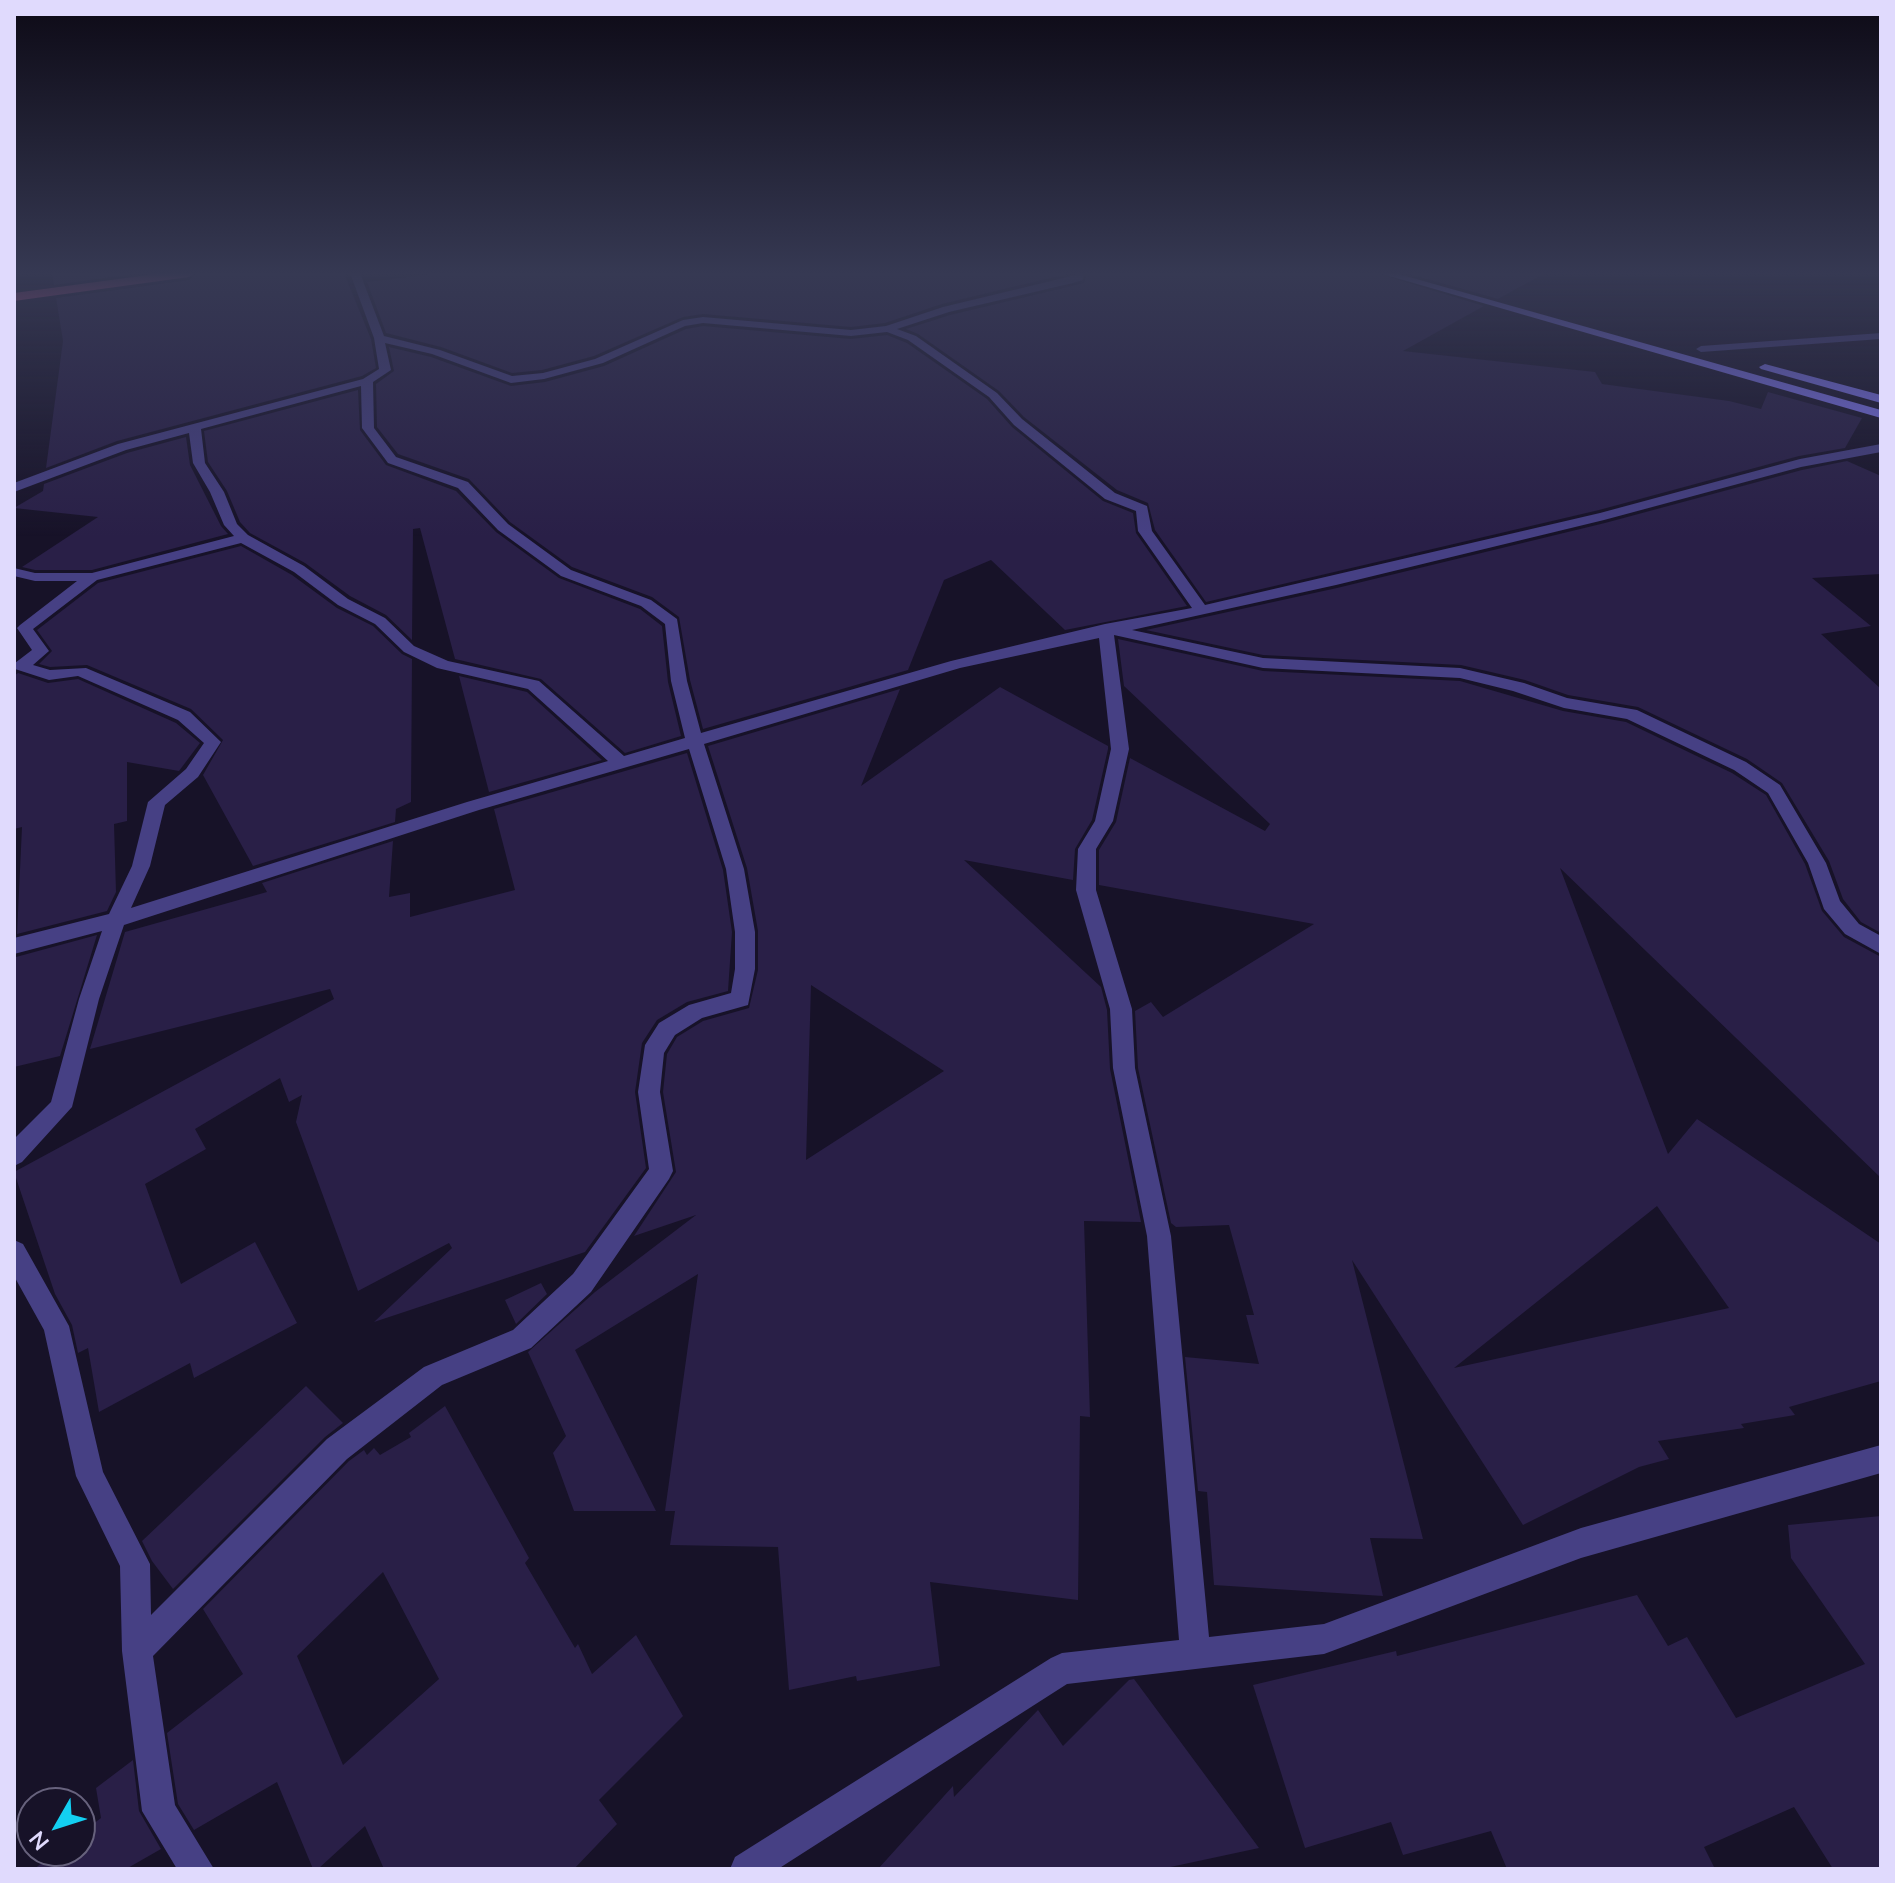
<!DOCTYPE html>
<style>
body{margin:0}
#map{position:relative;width:1895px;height:1883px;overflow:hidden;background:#171228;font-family:Mulish,sans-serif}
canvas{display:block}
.frame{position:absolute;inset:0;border:16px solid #e0dafd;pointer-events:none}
.north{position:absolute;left:16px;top:1787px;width:80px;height:80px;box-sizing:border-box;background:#171228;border:2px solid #67627d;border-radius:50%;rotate:231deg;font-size:22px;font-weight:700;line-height:32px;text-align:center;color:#e0dafd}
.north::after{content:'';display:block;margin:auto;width:28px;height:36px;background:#13cff1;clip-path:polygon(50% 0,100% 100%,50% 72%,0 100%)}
</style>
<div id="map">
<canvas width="1895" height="1883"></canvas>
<div class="frame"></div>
<div class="north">N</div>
</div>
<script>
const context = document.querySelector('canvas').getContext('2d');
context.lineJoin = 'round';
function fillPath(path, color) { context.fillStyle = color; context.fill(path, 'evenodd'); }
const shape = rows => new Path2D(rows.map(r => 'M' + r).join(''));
const building = shape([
 [52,273,140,273,54,285],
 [198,273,344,273,371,339,376,368,362,376,117,441,46,468,63,341,56,298,189,280],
 [443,273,1071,273,942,304,885,323,851,327,703,314,683,317,594,356,542,370,512,373,441,347,386,333,367,282],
 [1087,273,1376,273,1484,306,1403,351,1595,372,1602,384,1729,401,1761,409,1768,392,1862,418,1845,448,1799,456,1599,510,1206,602,1155,530,1148,503,1117,490,1024,417,999,391,918,334,906,329,950,315,1084,283],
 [1406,273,1545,273,1498,299],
 [703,326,851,339,887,335,907,343,987,399,1012,427,1103,501,1133,513,1136,533,1187,606,1065,630,991,560,944,580,908,670,703,729,690,680,679,617,652,597,572,567,510,522,469,479,398,454,377,427,376,384,394,371,389,347,431,357,511,386,545,382,604,366,686,329],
 [358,390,360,430,386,465,456,491,496,532,559,578,640,609,662,626,668,682,681,736,625,753,541,679,455,659,420,528,413,529,412,640,386,615,350,596,305,563,250,533,240,522,227,491,208,462,204,431],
 [186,437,190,465,221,526,228,534,92,570,35,570,22,567,98,517,14,508,43,491,44,484,127,453],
 [1847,461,1881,476,1881,574,1812,578,1871,626,1821,634,1881,689,1881,933,1861,922,1843,899,1829,861,1782,783,1747,759,1638,707,1568,695,1525,680,1461,665,1263,655,1146,630,1337,588,1605,523,1802,470],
 [241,546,292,575,337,608,373,626,402,654,412,659,411,802,396,809,395,822,253,866,203,775,223,740,191,709,87,665,50,667,39,664,52,651,37,630,98,583],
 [1118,639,1263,671,1460,681,1563,711,1626,722,1732,773,1766,795,1805,864,1822,911,1844,937,1881,957,1881,1178,1560,868,1668,1154,1697,1119,1881,1244,1881,1381,1789,1407,1795,1415,1741,1424,1744,1428,1658,1441,1669,1459,1639,1467,1523,1525,1352,1260,1423,1539,1370,1538,1383,1596,1214,1585,1207,1492,1198,1491,1185,1357,1259,1364,1246,1315,1254,1315,1229,1225,1176,1227,1171,1223,1138,1068,1135,1011,1151,1002,1163,1017,1314,924,1099,885,1099,850,1116,822,1130,758,1265,831,1270,824,1124,686],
 [1657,1206,1729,1308,1454,1368],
 [18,673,48,683,78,679,176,723,200,743,179,771,127,762,127,821,114,824,116,892,107,911,17,934,22,827,14,829,14,676],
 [459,676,527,692,602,760,489,792],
 [1000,687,1108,746,1108,749,1092,820,1075,849,1073,880,964,860,1101,987,1107,1010,1110,1069,1141,1222,1084,1221,1090,1417,1080,1416,1078,1600,930,1582,940,1666,857,1681,856,1676,789,1690,778,1547,670,1545,675,1511,665,1511,698,1274,575,1350,656,1511,574,1511,553,1453,566,1436,528,1352,595,1292,696,1215,634,1236,676,1172,663,1092,667,1054,677,1037,703,1021,749,1008,758,970,758,931,747,868,708,746,900,689,861,786],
 [811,985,944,1071,806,1160],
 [687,753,723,870,732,932,728,991,687,1002,657,1020,642,1043,635,1092,646,1168,585,1252,374,1322,452,1248,449,1243,358,1291,296,1122,302,1095,289,1102,280,1078,195,1129,206,1149,145,1184,181,1284,255,1242,297,1323,194,1378,190,1363,99,1412,88,1348,78,1353,72,1325,55,1294,14,1172,334,999,330,989,90,1049,125,932,267,892,262,883,393,841,389,897,410,893,410,917,515,890,494,809],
 [97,935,60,1056,14,1067,16,957],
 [541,1283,547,1294,516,1324,505,1300],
 [306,1386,343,1423,325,1437,173,1589,152,1561,142,1541],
 [445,1406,529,1558,525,1563,575,1648,578,1644,592,1674,636,1635,683,1716,599,1800,617,1824,574,1869,384,1869,365,1826,318,1869,313,1869,277,1782,194,1830,178,1804,167,1733,243,1674,203,1609,349,1461,364,1450,367,1455,374,1448,380,1455,411,1437,409,1433],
 [383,1572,439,1679,343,1765,297,1656],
 [1881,1516,1881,1869,1833,1869,1794,1807,1704,1847,1715,1869,1507,1869,1491,1831,1403,1855,1391,1822,1305,1848,1253,1685,1396,1651,1397,1656,1637,1595,1668,1646,1687,1637,1736,1718,1865,1664,1791,1558,1788,1525],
 [1134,1679,1259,1848,1161,1869,878,1869,953,1786,954,1797,1038,1710,1063,1746,1129,1680],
 [133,1760,139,1811,161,1849,126,1869,34,1869,58,1851,80,1851,80,1834,101,1818,96,1788]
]);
const street = shape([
 [350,273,360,273,384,336,440,350,512,376,543,373,595,359,683,320,703,317,851,330,886,326,943,307,1084,273,1083,280,1073,283,949,312,897,329,916,336,997,393,1022,419,1115,493,1147,506,1152,531,1205,605,1600,513,1800,459,1881,444,1881,452,1801,467,1604,520,1336,585,1132,630,1263,658,1460,668,1524,683,1567,698,1637,710,1746,762,1780,785,1826,863,1840,901,1859,924,1881,936,1881,954,1845,934,1824,909,1808,863,1768,793,1734,770,1627,719,1564,708,1513,691,1460,678,1263,668,1114,635,1129,749,1113,821,1096,849,1096,890,1132,1009,1135,1068,1171,1236,1209,1637,1324,1624,1581,1528,1881,1445,1881,1473,1581,1558,1324,1654,1067,1684,778,1869,730,1869,735,1857,1051,1658,1062,1653,1179,1640,1147,1236,1113,1068,1110,1009,1076,890,1078,849,1095,821,1111,749,1099,638,960,668,704,744,744,869,755,932,755,969,748,1005,702,1018,675,1035,664,1053,660,1092,673,1171,669,1179,591,1292,531,1348,442,1385,347,1459,153,1656,175,1805,214,1869,177,1869,142,1811,122,1651,120,1566,76,1476,44,1330,14,1276,14,1240,23,1244,69,1326,103,1472,150,1564,151,1615,327,1439,424,1367,513,1330,573,1274,649,1169,638,1092,645,1045,659,1023,689,1005,731,993,735,969,735,932,726,869,689,749,479,810,124,925,99,999,72,1107,22,1162,14,1166,14,1139,51,1102,79,999,102,931,14,954,14,938,109,914,132,866,148,802,186,769,204,743,178,720,78,676,49,680,15,669,15,663,32,650,17,628,20,625,77,581,35,581,14,576,14,568,35,573,92,573,234,536,224,525,210,492,193,463,189,433,126,450,14,492,14,483,118,444,363,379,379,369,374,338,350,273],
 [703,323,851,336,887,332,908,340,989,397,1014,425,1105,499,1136,511,1138,531,1192,608,1105,624,951,661,701,733,687,681,677,619,651,600,571,570,508,524,468,482,396,457,374,428,373,382,391,370,385,343,432,354,511,383,544,379,603,363,685,326,703,323],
 [361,386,362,428,388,463,458,488,498,530,561,576,641,606,665,624,671,681,685,738,624,756,539,681,448,661,414,646,385,618,348,599,304,566,248,535,237,524,224,492,205,463,201,429,361,386],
 [241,543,294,572,338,605,375,624,404,652,437,668,528,689,608,761,467,802,131,908,150,866,165,805,198,777,221,742,190,712,86,668,50,670,33,665,49,651,33,629,97,580,241,543],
 [1881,333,1881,339,1701,352,1696,349,1701,346,1881,333]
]);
const secondary = shape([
 [1379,273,1395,273,1881,410,1881,418,1379,273],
 [1765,364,1881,395,1881,403,1761,369,1759,367,1765,364]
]);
const highway = shape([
 [163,273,195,273,189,277,14,301,14,293,163,273]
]);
fillPath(building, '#291f47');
fillPath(street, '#464084');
fillPath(secondary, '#8177f7');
fillPath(highway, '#f55d9e');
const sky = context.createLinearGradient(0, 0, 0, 537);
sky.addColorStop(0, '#0d0a16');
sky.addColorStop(0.51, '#363953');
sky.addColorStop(1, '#36395300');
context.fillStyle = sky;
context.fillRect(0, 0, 1895, 537);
</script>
